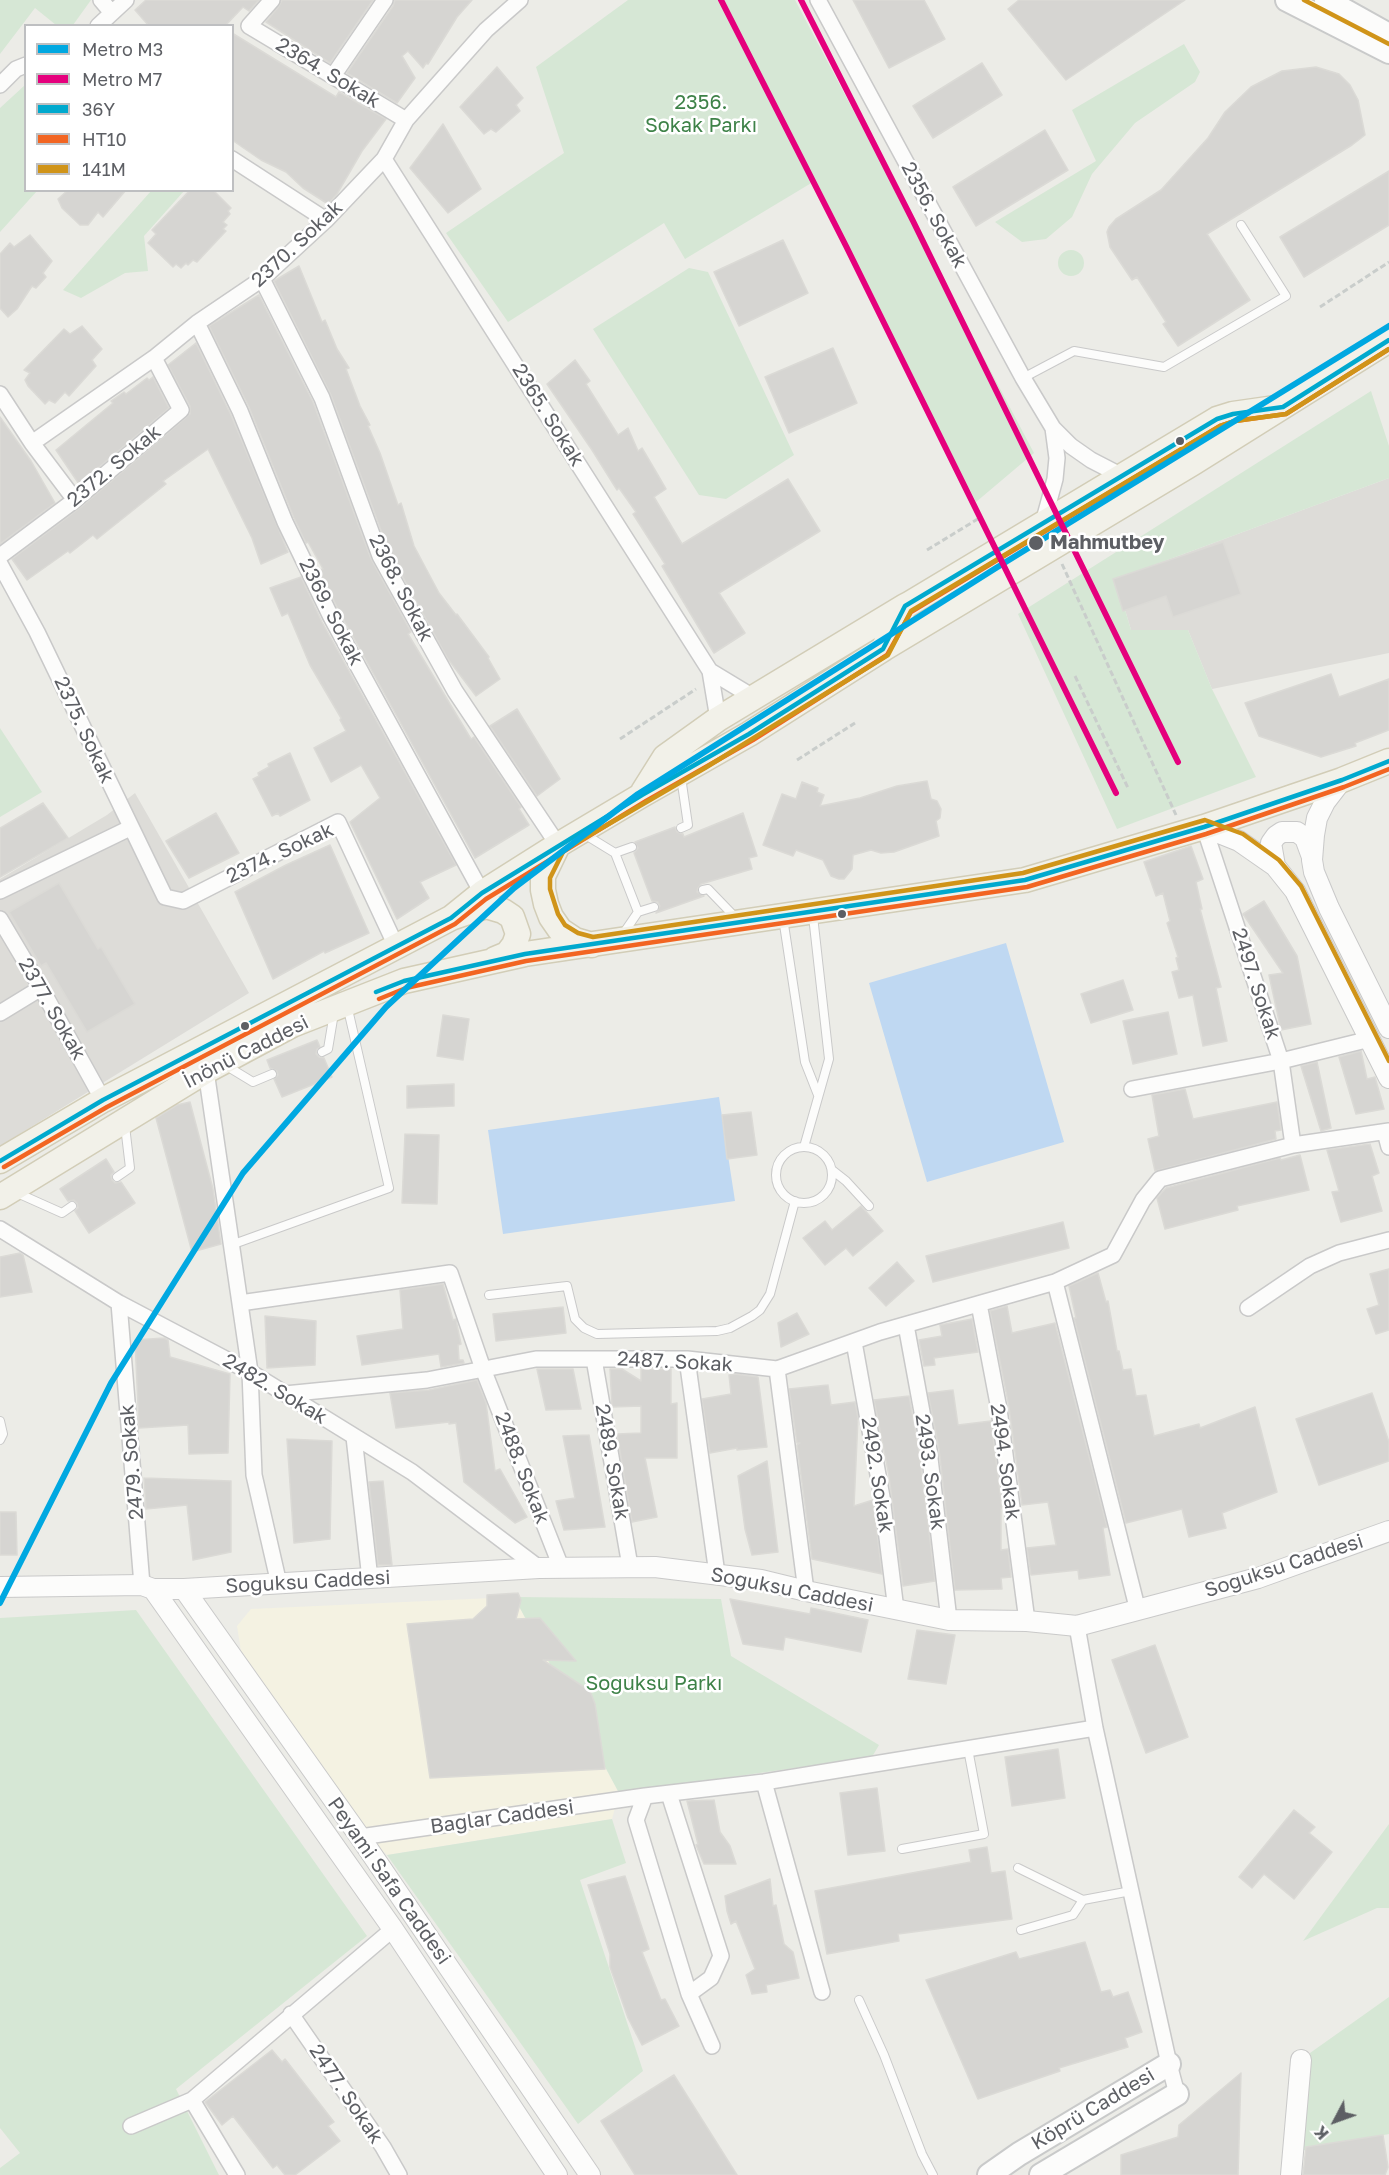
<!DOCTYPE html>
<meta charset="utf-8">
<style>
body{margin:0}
#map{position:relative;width:1389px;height:2175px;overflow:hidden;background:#ecece7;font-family:"Golos Text",sans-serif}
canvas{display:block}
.legend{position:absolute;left:24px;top:24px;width:210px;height:168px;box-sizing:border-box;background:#fff;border:2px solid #bebfc1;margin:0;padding:8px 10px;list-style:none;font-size:18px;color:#5d5f64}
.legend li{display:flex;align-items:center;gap:12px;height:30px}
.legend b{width:30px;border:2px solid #bebfc1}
.north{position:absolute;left:1305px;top:2091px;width:60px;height:60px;-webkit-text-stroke:4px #fff;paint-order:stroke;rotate:229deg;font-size:16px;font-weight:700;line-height:24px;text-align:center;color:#5d5f64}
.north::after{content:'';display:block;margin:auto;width:21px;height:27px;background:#5d5f64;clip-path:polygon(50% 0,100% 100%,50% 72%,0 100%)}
</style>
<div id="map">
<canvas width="1389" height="2175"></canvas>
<ul class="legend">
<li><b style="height:8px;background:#00a8e1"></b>Metro M3</li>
<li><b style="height:8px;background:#e5007d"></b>Metro M7</li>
<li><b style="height:8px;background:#00a9ce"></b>36Y</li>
<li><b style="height:8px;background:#f26522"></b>HT10</li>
<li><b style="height:8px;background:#d09419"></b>141M</li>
</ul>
<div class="north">K</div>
</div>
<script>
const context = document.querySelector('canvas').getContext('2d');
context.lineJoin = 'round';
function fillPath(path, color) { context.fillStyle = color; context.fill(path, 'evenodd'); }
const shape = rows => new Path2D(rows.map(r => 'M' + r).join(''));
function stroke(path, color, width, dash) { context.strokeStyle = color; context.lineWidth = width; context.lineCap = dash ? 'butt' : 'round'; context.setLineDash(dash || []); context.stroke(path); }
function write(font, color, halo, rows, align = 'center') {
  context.font = font + ' "Golos Text",sans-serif'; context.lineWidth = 5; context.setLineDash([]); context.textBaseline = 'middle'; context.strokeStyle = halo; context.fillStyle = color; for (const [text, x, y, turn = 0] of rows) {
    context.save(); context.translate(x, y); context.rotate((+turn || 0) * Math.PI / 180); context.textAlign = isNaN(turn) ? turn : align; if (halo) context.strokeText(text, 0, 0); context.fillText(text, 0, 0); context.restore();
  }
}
const commercial = shape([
 [514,1597,619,1793,612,1819,387,1855,375,1843,241,1651,237,1626,251,1609]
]);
const industrial = shape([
 [1389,478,1389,653,1212,689,1188,630,1131,630,1116,579],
 [135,793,249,993,0,1146,0,879,107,815]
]);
const green = shape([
 [0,0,91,0,73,25,56,25,35,8,0,54],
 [628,0,795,0,1034,453,976,502,813,182,685,259,664,223,508,322,446,233,564,153,536,67],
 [1184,44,1200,72,1195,82,1135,123,1092,174,1072,217,1046,239,1022,242,995,222,1096,161,1072,110],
 [25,85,26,190,37,191,0,232,0,108],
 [151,191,184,191,144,236,148,271,125,273,81,298,63,290],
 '1058 263a13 13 0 1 1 26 0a13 13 0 1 1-26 0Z',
 [689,268,708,272,794,455,726,499,699,495,593,329],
 [1371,391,1389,446,1389,478,1116,579,1131,630,1188,630,1212,689,1256,777,1117,829,1018,614],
 [0,728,42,792,0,817],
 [514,1597,721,1599,731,1656,879,1745,872,1757,619,1793],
 [136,1610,367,1936,176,2089,219,2175,0,2175,0,2168,20,2153,0,2128,0,1618],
 [612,1819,626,1863,580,1880,643,2071,578,2124,387,1855],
 [1389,1824,1389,1908,1377,1908,1303,1941],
 [1389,1997,1389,2134,1290,2153,1310,2053]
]);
const water = shape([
 [1006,943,1064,1142,927,1182,869,983],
 [719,1097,735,1201,503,1234,488,1130]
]);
const building = shape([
 [146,0,259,0,249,11,243,7,225,26,149,26,135,10,146,0],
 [282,0,373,0,330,63,266,22,279,6,282,0],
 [395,0,472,0,457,17,428,64,426,63,423,68,408,51,402,56,415,78,397,103,347,73,393,6,395,0],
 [853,0,924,0,945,39,889,68,853,0],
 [1019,0,1185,0,1066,80,1008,9,1019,0],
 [232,33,336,97,339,92,386,119,362,151,337,194,328,204,303,188,286,172,261,160,232,140,232,33],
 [982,63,1002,95,933,138,913,106,982,63],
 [497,67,523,98,516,105,520,111,496,132,491,129,484,134,460,107,497,67],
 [1316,67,1339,74,1350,85,1358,100,1365,135,1352,145,1207,234,1250,300,1178,346,1163,324,1166,322,1137,277,1132,280,1110,247,1107,232,1109,227,1116,219,1161,190,1208,138,1225,112,1251,87,1282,71,1316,67],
 [443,124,481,189,448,213,410,168,443,124],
 [1045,130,1068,170,976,226,953,187,1045,130],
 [1389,171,1389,225,1304,277,1280,237,1389,171],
 [68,190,126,190,103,217,98,212,88,225,80,225,62,208,58,199,68,190],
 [190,190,213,190,231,208,228,211,230,214,223,222,227,225,223,229,226,231,197,262,193,260,188,265,186,263,181,268,176,264,173,267,148,243,156,234,152,230,190,190],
 [30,235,52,261,43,273,46,277,36,288,32,286,17,309,8,317,0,308,0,254,10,243,14,247,30,235],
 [783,240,808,293,739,326,714,272,783,240],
 [299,266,322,322,325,320,337,349,349,368,346,369,360,406,370,425,368,426,380,453,398,505,401,503,414,546,439,593,456,615,457,614,489,657,488,658,500,679,476,696,448,659,389,552,331,395,274,281,299,266],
 [259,295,313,402,371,559,411,632,408,634,471,739,474,737,521,807,519,809,529,825,475,858,340,613,319,570,323,569,308,542,306,543,294,518,249,407,209,326,259,295],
 [82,326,102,349,92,360,96,366,69,396,65,392,55,403,49,400,45,404,28,386,25,380,30,373,24,370,64,329,70,334,82,326],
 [196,343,231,415,288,552,261,564,252,538,208,449,163,481,166,484,97,539,93,535,70,553,68,551,27,580,12,559,81,507,190,414,190,406,168,365,196,343],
 [833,348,857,403,789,433,765,377,833,348],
 [575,360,590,381,586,384,618,435,628,428,638,451,642,448,655,470,666,489,654,497,682,544,788,479,820,531,719,593,745,633,714,653,662,566,665,564,633,514,636,512,619,488,617,490,592,450,547,384,575,360],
 [153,377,169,408,79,484,56,450,113,403,111,401,124,392,126,394,147,378,149,380,153,377],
 [0,417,31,461,55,503,0,544,0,417],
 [1223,542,1241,594,1173,617,1166,596,1123,611,1113,579,1223,542],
 [301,577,322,622,456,865,420,882,429,898,397,919,350,822,380,798,361,765,331,782,314,748,346,731,340,720,341,718,310,665,288,613,282,616,270,588,301,577],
 [1331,674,1339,697,1389,679,1389,730,1355,743,1356,746,1321,757,1259,736,1245,703,1331,674],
 [517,709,560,779,537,796,490,726,517,709],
 [290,753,310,800,280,816,278,813,272,816,253,779,259,776,258,773,269,767,268,764,290,753],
 [927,781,931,799,937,801,941,809,940,818,936,821,939,836,894,852,881,853,871,850,853,855,852,869,844,879,839,879,831,876,823,860,796,850,793,856,763,845,782,794,796,799,802,782,818,788,817,792,824,795,820,806,860,798,897,786,927,781],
 [43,803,68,838,0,877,0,828,43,803],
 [216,813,239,853,189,878,166,841,216,813],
 [743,813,757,856,749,858,752,869,701,884,698,888,697,892,704,896,656,913,660,906,658,902,652,901,634,853,638,848,635,842,675,827,677,832,683,834,684,837,743,813],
 [330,845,369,933,325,953,324,951,273,979,235,892,286,865,330,845],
 [1191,846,1203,879,1196,882,1202,909,1200,909,1221,987,1216,988,1227,1041,1203,1046,1193,995,1179,998,1172,972,1179,970,1176,958,1178,957,1167,923,1170,921,1163,893,1156,896,1144,862,1191,846],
 [59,883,98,949,101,947,135,1004,87,1032,46,963,41,966,9,912,59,883],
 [1264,901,1297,956,1311,1024,1281,1030,1269,975,1283,973,1243,914,1264,901],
 [1123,980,1133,1010,1091,1023,1081,994,1123,980],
 [1168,1012,1177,1054,1133,1064,1123,1021,1168,1012],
 [443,1015,469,1019,463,1060,437,1056,443,1015],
 [317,1040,320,1047,317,1049,316,1054,319,1057,324,1058,332,1077,282,1097,274,1079,278,1075,277,1071,270,1068,267,1060,317,1040],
 [1361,1051,1367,1079,1375,1077,1384,1109,1356,1114,1339,1057,1361,1051],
 [1317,1062,1331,1128,1321,1131,1301,1066,1317,1062],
 [454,1084,454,1106,407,1108,407,1086,454,1084],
 [1185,1089,1193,1119,1277,1102,1281,1130,1275,1131,1276,1139,1155,1171,1148,1139,1159,1136,1152,1095,1185,1089],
 [190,1102,213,1189,221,1244,192,1252,156,1118,177,1105,190,1102],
 [751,1112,757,1155,727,1159,722,1115,751,1112],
 [405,1134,439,1135,437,1204,402,1203,405,1134],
 [1370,1144,1379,1173,1372,1176,1382,1211,1341,1222,1332,1192,1339,1191,1327,1150,1370,1144],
 [1300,1155,1309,1190,1237,1206,1238,1210,1165,1229,1157,1198,1166,1188,1280,1158,1281,1160,1300,1155],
 [106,1159,114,1172,111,1175,112,1180,115,1183,121,1182,135,1203,89,1233,75,1211,78,1208,77,1203,74,1200,68,1201,60,1189,106,1159],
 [861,1206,883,1231,853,1256,846,1248,825,1265,803,1238,825,1221,832,1230,861,1206],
 [1063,1222,1069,1248,933,1282,926,1256,1063,1222],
 [20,1253,23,1255,32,1292,0,1297,0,1257,20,1253],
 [897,1262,914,1281,886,1306,869,1288,897,1262],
 [1389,1269,1389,1330,1376,1334,1367,1309,1379,1305,1370,1274,1389,1269],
 [1098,1273,1106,1302,1108,1301,1117,1351,1119,1351,1123,1370,1131,1369,1136,1396,1146,1395,1154,1436,1199,1424,1200,1428,1255,1407,1277,1492,1222,1513,1226,1528,1189,1537,1182,1509,1126,1523,1074,1318,1076,1318,1069,1286,1098,1273],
 [443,1284,453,1320,456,1319,457,1325,461,1344,458,1345,459,1360,463,1360,464,1363,441,1367,439,1354,362,1365,357,1336,403,1329,400,1290,443,1284],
 [1007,1306,1012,1333,1055,1323,1107,1527,1103,1528,1110,1575,1079,1579,1078,1570,1031,1575,1027,1548,1056,1545,1048,1502,1022,1505,1009,1407,990,1311,1007,1306],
 [563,1307,566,1333,496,1341,493,1314,563,1307],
 [797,1313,809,1334,781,1347,778,1323,797,1313],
 [265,1316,316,1321,315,1365,267,1368,265,1316],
 [972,1319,978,1352,934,1358,935,1365,924,1366,919,1340,942,1336,940,1325,972,1319],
 [164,1338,168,1340,170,1357,230,1374,228,1453,189,1454,188,1425,139,1428,135,1340,164,1338],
 [537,1369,573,1369,581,1409,546,1410,537,1369],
 [610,1369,622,1369,641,1381,641,1369,671,1369,671,1404,677,1403,677,1458,645,1458,657,1517,632,1522,617,1434,641,1433,641,1406,612,1407,610,1369],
 [735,1374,758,1377,767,1447,737,1450,737,1448,710,1453,702,1399,731,1394,729,1375,735,1374],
 [477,1380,486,1403,495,1471,500,1469,527,1517,515,1523,464,1482,456,1423,449,1424,449,1422,396,1428,390,1393,429,1390,477,1380],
 [828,1385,831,1405,855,1402,858,1418,854,1506,873,1500,882,1574,812,1559,797,1445,800,1443,797,1443,789,1389,828,1385],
 [953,1390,958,1425,991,1421,1002,1508,1001,1508,1001,1550,1008,1549,1011,1577,1001,1578,1002,1589,955,1590,939,1449,928,1393,953,1390],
 [1372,1393,1389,1442,1389,1461,1319,1485,1296,1419,1372,1393],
 [909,1396,919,1451,935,1581,903,1586,889,1476,874,1400,909,1396],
 [589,1435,605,1527,564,1530,556,1501,575,1498,563,1436,589,1435],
 [287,1439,332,1441,330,1539,294,1543,287,1439],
 [767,1461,778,1552,752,1555,745,1529,738,1476,767,1461],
 [144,1478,231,1481,231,1552,193,1560,187,1505,146,1509,144,1478],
 [383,1481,392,1565,378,1565,369,1482,383,1481],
 [0,1512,16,1512,17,1555,0,1555,0,1512],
 [518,1593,521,1600,516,1619,540,1618,576,1661,543,1660,590,1691,595,1704,605,1769,430,1778,407,1624,473,1619,487,1606,487,1595,518,1593],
 [730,1599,810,1614,811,1608,868,1620,861,1652,785,1637,783,1650,743,1644,730,1599],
 [917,1630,955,1635,946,1684,908,1679,917,1630],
 [1155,1645,1188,1737,1146,1753,1112,1660,1155,1645],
 [1058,1749,1065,1798,1012,1806,1005,1757,1058,1749],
 [877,1788,885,1851,848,1855,840,1793,877,1788],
 [714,1800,720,1832,730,1846,736,1864,704,1864,696,1845,698,1844,687,1801,714,1800],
 [1294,1810,1315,1827,1309,1833,1332,1852,1294,1899,1264,1874,1252,1888,1239,1877,1294,1810],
 [987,1847,991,1873,1005,1871,1012,1919,898,1934,899,1941,827,1954,815,1891,971,1862,969,1850,987,1847],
 [625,1876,649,1949,642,1952,661,2000,665,1999,679,2026,642,2045,628,2018,610,1967,610,1954,588,1885,625,1876],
 [770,1879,773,1906,776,1905,784,1944,793,1952,799,1978,766,1985,767,1992,752,1994,746,1975,755,1969,736,1921,731,1924,727,1911,725,1896,770,1879],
 [1085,1942,1101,1992,1110,1990,1113,1997,1128,1992,1142,2032,1125,2038,1128,2047,1059,2068,1060,2071,978,2099,926,1980,1016,1952,1019,1959,1085,1942],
 [272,2050,282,2062,285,2059,334,2122,328,2126,340,2141,295,2175,285,2175,277,2165,273,2168,233,2116,222,2125,205,2102,272,2050],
 [1241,2073,1238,2175,1121,2175,1121,2155,1178,2137,1179,2125,1241,2073],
 [674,2075,737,2175,635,2175,601,2121,674,2075],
 [1383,2135,1388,2167,1385,2175,1303,2175,1306,2147,1383,2135]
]);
const path = shape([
 [1320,307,1389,262],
 [927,550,981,517],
 [1062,564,1176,815],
 [1075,676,1128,788],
 [620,739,696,689],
 [797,760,855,723]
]);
const service = shape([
 [1023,378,1074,351,1164,367,1286,296,1241,225],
 [681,828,688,825,681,777],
 [584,834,615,853,632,847],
 [615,853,638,912],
 [703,890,708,889,736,918],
 [783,918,805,1062,818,1095],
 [623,934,638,912,654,907],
 [322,1052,328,1049,334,1013],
 [225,1065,253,1082,272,1074],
 [804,1147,829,1059,813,916],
 '776 1175a28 28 0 1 1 56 0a28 28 0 1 1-56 0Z',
 [832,1170,846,1181,869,1206],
 [117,1177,130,1168,125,1126],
 [15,1192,62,1213,72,1206],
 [231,1245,389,1188,347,1005],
 [489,1295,567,1286,575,1319,584,1328,597,1334,717,1331,730,1328,752,1316,760,1310,770,1294,795,1201],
 [0,1421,3,1434,0,1440],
 [902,1849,984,1834,968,1749],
 [1018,1868,1083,1900,1131,1891],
 [1021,1930,1073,1915,1083,1900],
 [859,2000,884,2055,922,2154,933,2175]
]);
const minor = shape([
 [101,0,112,13],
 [272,0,249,26,406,120],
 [818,0,1023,378,1053,428,1071,446,1091,460,1122,476],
 [98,26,126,0],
 [333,76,385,0],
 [0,85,16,69,26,65],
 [232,159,326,220],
 [384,159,710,671,718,719],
 [262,279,322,398,380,556,455,691,558,845],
 [197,323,240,411,285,522,331,617,482,893],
 [0,394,32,443,75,500],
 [32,443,154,358,197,323,262,279,326,220,384,159,406,120,486,30,520,0],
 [1043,523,1055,479,1057,458,1053,428],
 [0,556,75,500,181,410,154,358],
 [0,564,37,632,165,897,183,901,338,822,396,946],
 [710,671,753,697],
 [1204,827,1281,1061,1293,1145],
 [0,891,130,828],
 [0,919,41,988,103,1100],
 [0,1013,41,988],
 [206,1071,250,1372,254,1475,279,1584],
 [1132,1089,1281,1061,1370,1039],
 [1385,1132,1389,1147],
 [0,1229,119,1303,250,1372,412,1472,539,1568],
 [1055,1282,1138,1611],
 [119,1303,142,1585],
 [240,1303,450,1273,483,1369,561,1567],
 [979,1304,999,1409,1027,1621],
 [1248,1308,1310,1266,1339,1253,1389,1240],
 [906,1325,929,1450,949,1620],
 [854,1342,882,1497,896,1610],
 [594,1359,630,1566],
 [687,1359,717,1574],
 [777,1369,806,1591],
 [285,1394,427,1380,536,1359,687,1359,777,1369,880,1332,1055,1282,1113,1255,1143,1200,1160,1179,1293,1145,1389,1131],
 [354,1437,370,1579],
 [1077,1626,1095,1728,1169,2064,1177,2094],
 [764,1782,822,1992],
 [669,1794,721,1956,711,1978,689,1994],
 [360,1837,645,1796],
 [291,2014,383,2147,399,2175],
 [712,2046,689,1994,636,1820,645,1796,764,1782,1095,1728],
 [192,2100,237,2175],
 [131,2126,192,2100,393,1929]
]);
const tertiary = shape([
 [1342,780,1325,802,1317,818,1314,835,1312,860,1314,872,1329,908,1389,1028],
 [1204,827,1239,841,1275,866,1295,891,1389,1078],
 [1275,866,1271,843,1276,836,1282,832,1297,832,1305,838,1312,857],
 [0,1587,142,1585,153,1589,184,1589,539,1568,655,1567,761,1580,806,1591,949,1620,1027,1621,1077,1626,1258,1578,1389,1531],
 [153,1589,393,1929,557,2175],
 [184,1589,360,1837,590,2175],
 [1291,2175,1301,2060]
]);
const secondary = shape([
 [1287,0,1389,52],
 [1326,0,1389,35],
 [989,2175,1019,2154,1169,2064],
 [1041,2175,1177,2094]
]);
const primary = shape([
 [883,649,905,606,909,604,1217,419,1233,414,1275,408],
 [643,792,665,757,718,719,905,606],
 [558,845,543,876,543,890,546,904,551,917,560,930,575,940,592,945],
 [451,918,482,893,558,845,642,795,749,734,883,649,1193,463,1389,340],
 [0,1161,103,1100,451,918,486,906,503,911,512,917,518,934,514,945,507,954,495,959],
 [0,1197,206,1071,292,1025,404,981,525,954,1025,880,1204,827,1342,780,1389,761]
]);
const bus1 = shape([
 [376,992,404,981,525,954,1025,880,1204,827,1342,780,1389,761],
 [0,1161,103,1100,451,918,482,893,642,795,749,734,883,649,905,606,1217,419,1233,414,1283,407,1389,340]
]);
const bus2 = shape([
 [379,999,406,988,526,961,1027,887,1206,834,1344,787,1389,769],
 [4,1167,107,1107,455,924,486,899,646,801,753,740,887,655,911,612,1220,426,1235,421,1286,414,1389,349]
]);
const bus3 = shape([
 [1304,0,1389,44],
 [1389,349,1286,414,1235,421,1220,426,911,611,888,655,705,768,564,850,550,878,550,889,558,914,565,925,578,933,593,937,1023,873,1205,820,1243,834,1279,860,1301,886,1389,1061]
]);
const metro1 = shape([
 [0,1603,111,1383,243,1173,386,1007,514,888,638,794,996,568,1389,326]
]);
const metro2 = shape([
 [721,0,846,246,1116,793],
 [801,0,913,221,1178,762]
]);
const markers = [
 [1180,441,5,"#5d5f64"],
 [1036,543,8,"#5d5f64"],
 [842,914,5,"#5d5f64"],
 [245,1026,5,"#5d5f64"]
];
const streetNames = [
 ["2364. Sokak",328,73,31],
 ["2356. Sokak",934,215,62],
 ["2370. Sokak",297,244,-43],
 ["2365. Sokak",548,415,58],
 ["2372. Sokak",114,466,-40],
 ["2368. Sokak",401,588,63],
 ["2369. Sokak",331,612,63],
 ["2375. Sokak",84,730,65],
 ["2374. Sokak",280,853,-25],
 ["2497. Sokak",1256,984,72],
 ["2377. Sokak",52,1009,60],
 ["İnönü Caddesi",246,1052,-27],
 ["2487. Sokak",675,1362,3],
 ["2482. Sokak",275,1389,31],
 ["2479. Sokak",132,1462,-95],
 ["2489. Sokak",612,1462,80],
 ["2494. Sokak",1005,1462,82],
 ["2488. Sokak",522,1468,69],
 ["2493. Sokak",930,1472,82],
 ["2492. Sokak",877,1475,81],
 ["Soğuksu Caddesi",1284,1566,-18],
 ["Soğuksu Caddesi",308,1582,-3],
 ["Soğuksu Caddesi",792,1590,11],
 ["Bağlar Caddesi",502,1817,-8],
 ["Peyami Safa Caddesi",389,1881,55],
 ["2477. Sokak",346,2094,56],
 ["Köprü Caddesi",1093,2109,-31]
];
const parkNames = [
 ["2356.",701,103],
 ["Sokak Parkı",701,126],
 ["Soğuksu Parkı",654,1684]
];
const stopNames = [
 ["Mahmutbey",1050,543]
];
fillPath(commercial, '#f4f2e2');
fillPath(industrial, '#dddcd8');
fillPath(green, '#d6e7d5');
fillPath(water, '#bfd8f2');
fillPath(building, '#d6d5d2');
stroke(building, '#dbdad6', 1.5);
stroke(service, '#c9c9c9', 10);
stroke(minor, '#c9c9c9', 18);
stroke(tertiary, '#c9c9c9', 22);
stroke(secondary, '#c9caca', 26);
stroke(primary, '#d2cdb7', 27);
stroke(path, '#c9cdcb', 3, [6, 3]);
stroke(service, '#fcfcfb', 8);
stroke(minor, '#fcfcfb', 15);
stroke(tertiary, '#fcfcfb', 20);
stroke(secondary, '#fcfcfb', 22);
stroke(primary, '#f2f1e9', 24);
stroke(bus1, '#00a9ce', 4.5);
stroke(bus2, '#f26522', 4.5);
stroke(bus3, '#d09419', 4.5);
stroke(metro1, '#00a8e1', 6);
stroke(metro2, '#e5007d', 6);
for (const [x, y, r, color] of markers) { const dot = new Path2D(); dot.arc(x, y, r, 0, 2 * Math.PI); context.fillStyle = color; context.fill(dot); stroke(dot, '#fff', 2); }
write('20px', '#5d5f64', '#fff', streetNames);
write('20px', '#3e8248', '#fff', parkNames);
write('bold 20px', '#5d5f64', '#fff', stopNames, 'left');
</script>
